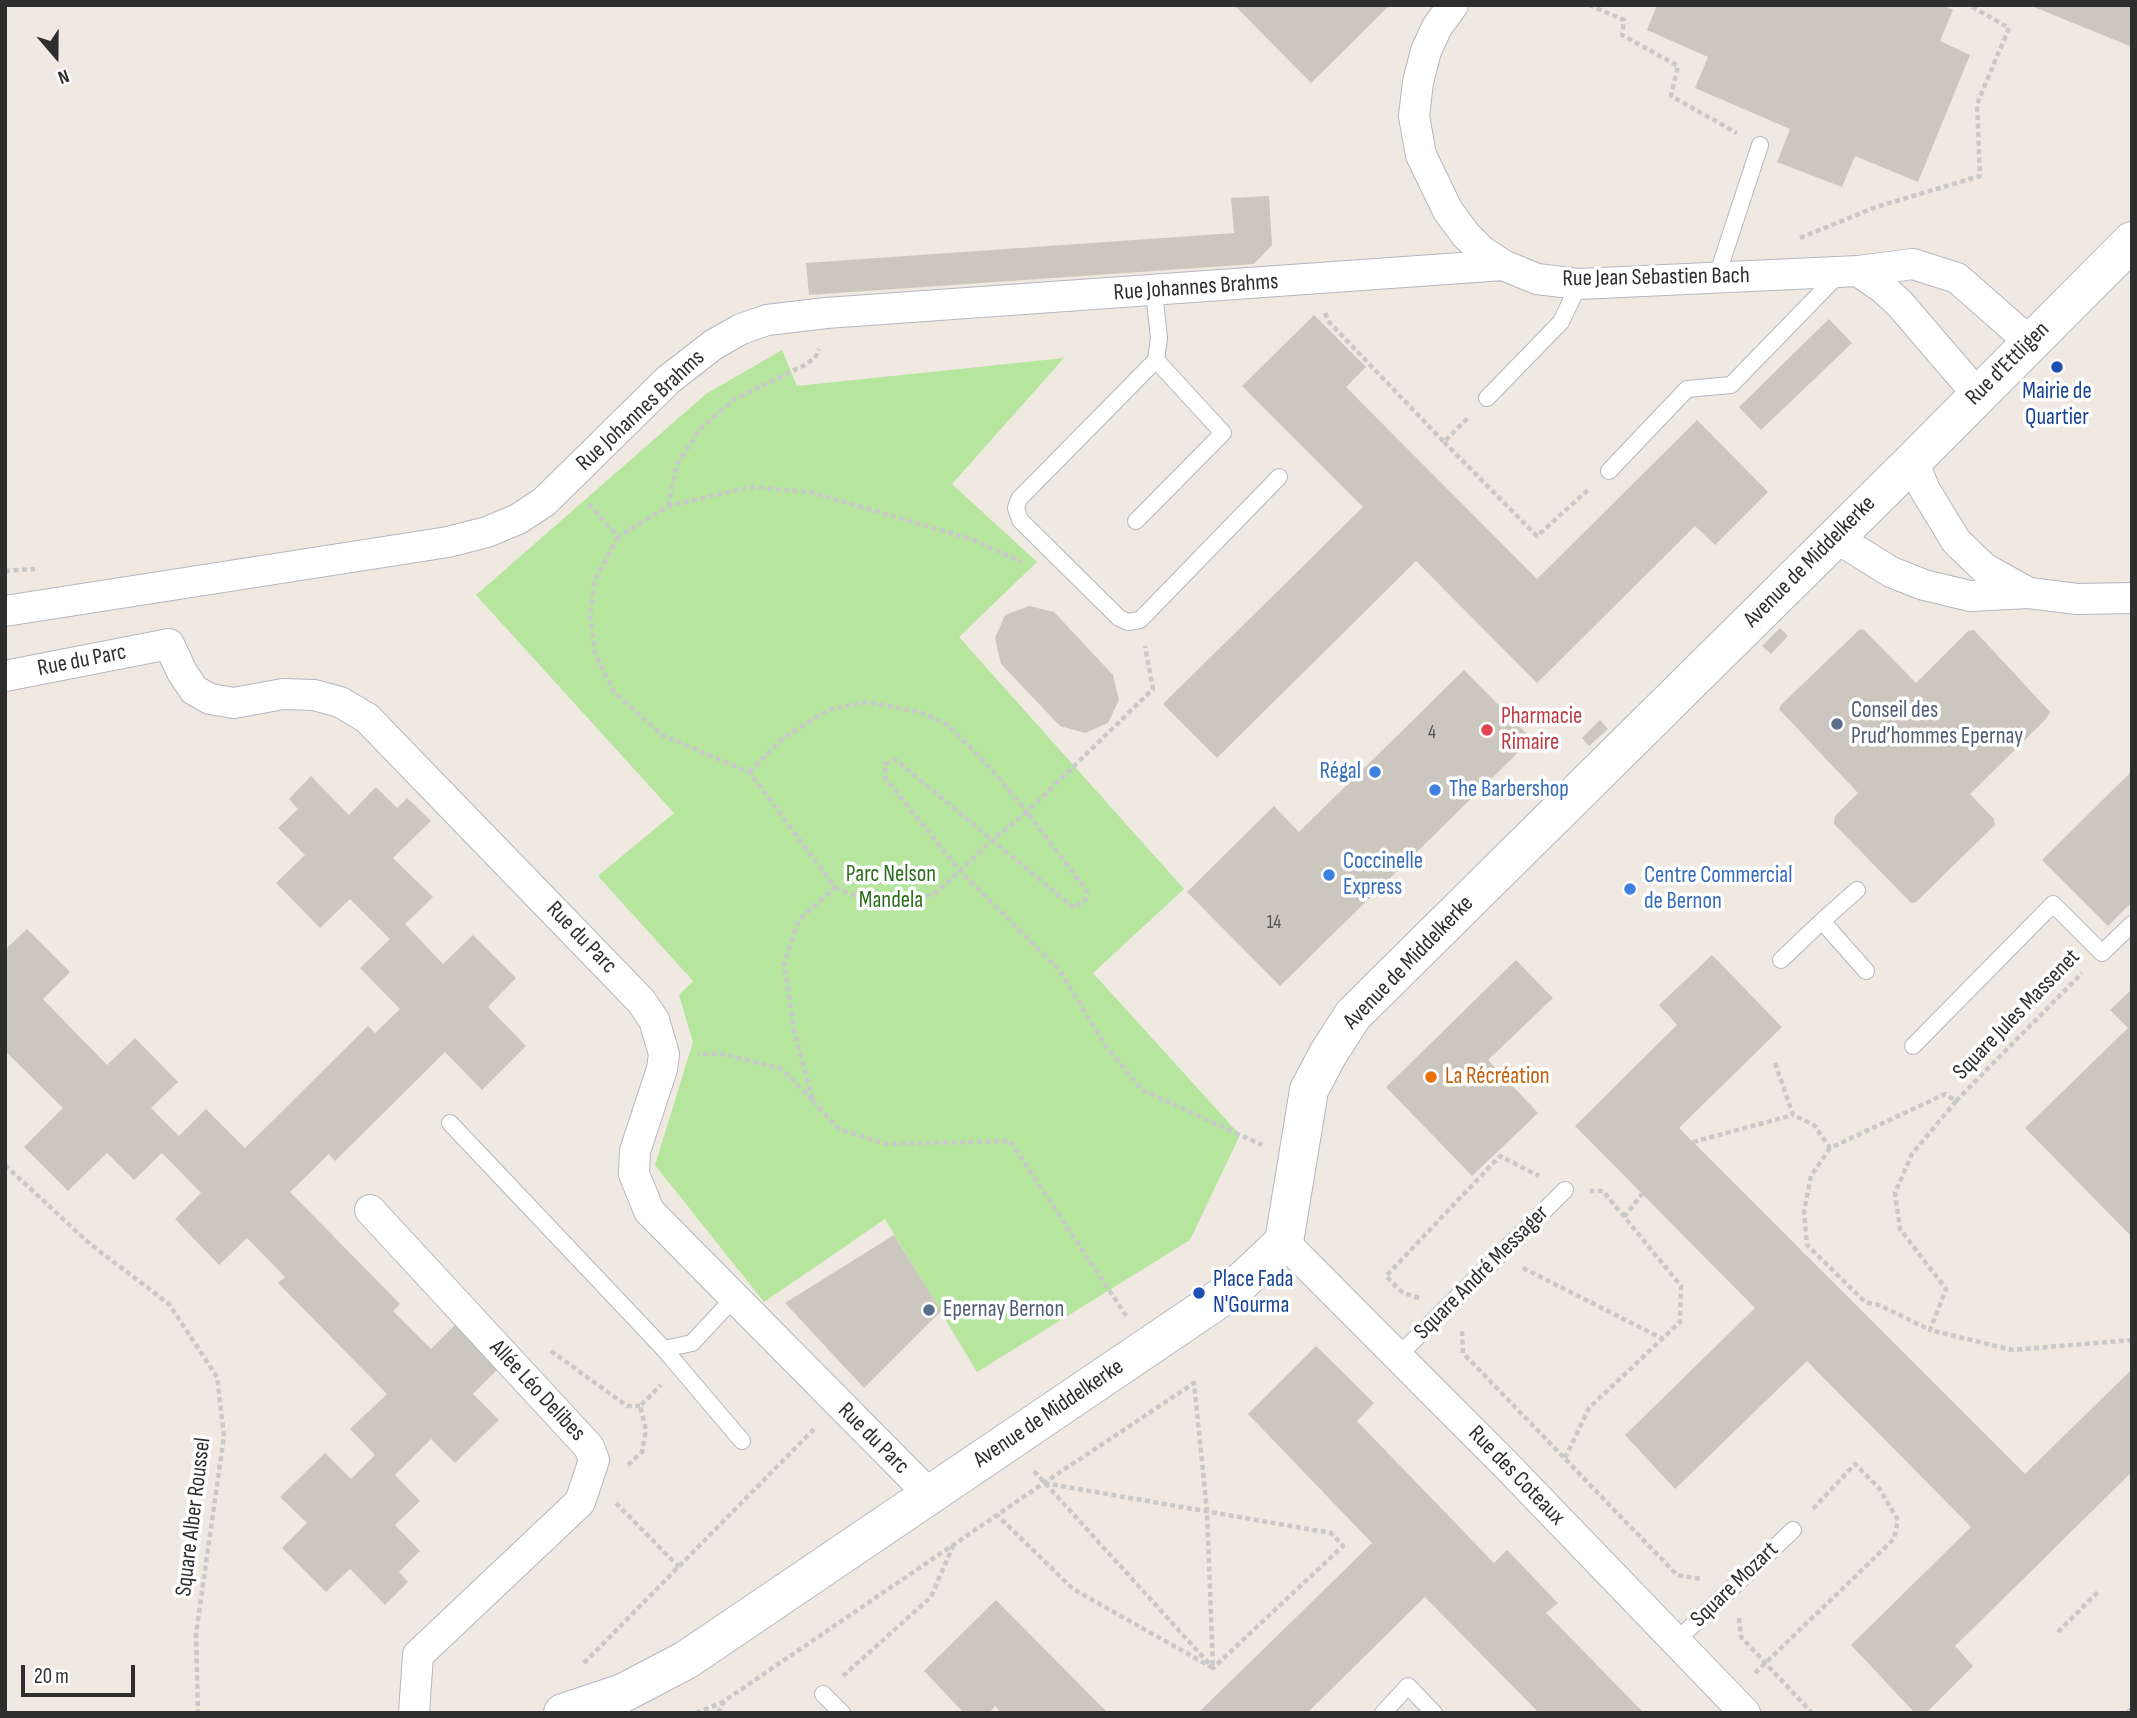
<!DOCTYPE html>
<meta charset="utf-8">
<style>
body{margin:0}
#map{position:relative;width:2137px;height:1718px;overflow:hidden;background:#efe9e1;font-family:"Sofia Sans Condensed",sans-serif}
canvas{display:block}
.frame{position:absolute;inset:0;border:7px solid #2e2e2e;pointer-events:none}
.north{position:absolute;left:21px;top:21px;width:70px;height:70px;-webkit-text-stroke:5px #fff;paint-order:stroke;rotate:160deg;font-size:19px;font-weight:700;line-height:28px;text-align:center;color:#2e2e2e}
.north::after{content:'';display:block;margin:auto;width:24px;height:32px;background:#2e2e2e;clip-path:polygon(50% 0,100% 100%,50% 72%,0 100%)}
.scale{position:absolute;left:21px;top:1665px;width:114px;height:32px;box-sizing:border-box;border:4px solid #2e2e2e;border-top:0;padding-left:9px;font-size:21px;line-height:24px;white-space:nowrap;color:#2e2e2e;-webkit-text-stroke:5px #fff;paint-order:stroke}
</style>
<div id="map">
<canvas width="2137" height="1718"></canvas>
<div class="frame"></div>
<div class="north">N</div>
<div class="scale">20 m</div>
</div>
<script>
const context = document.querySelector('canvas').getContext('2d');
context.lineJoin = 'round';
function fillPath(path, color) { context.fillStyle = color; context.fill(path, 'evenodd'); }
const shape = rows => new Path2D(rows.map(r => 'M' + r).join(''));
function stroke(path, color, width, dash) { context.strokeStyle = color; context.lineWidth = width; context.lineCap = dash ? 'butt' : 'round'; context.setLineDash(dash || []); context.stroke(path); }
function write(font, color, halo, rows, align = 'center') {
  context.font = font + ' "Sofia Sans Condensed",sans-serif'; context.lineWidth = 7; context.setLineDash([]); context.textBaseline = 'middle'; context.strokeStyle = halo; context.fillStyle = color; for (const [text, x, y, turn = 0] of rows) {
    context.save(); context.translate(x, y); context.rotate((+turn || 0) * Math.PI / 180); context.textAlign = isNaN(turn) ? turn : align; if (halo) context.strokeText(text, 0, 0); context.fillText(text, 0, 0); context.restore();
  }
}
const green = shape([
 [782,350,797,386,1064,358,952,484,1037,562,959,637,1184,889,1093,973,1240,1135,1190,1240,977,1372,885,1219,764,1302,655,1165,693,1042,679,995,693,981,598,876,674,813,476,595,706,394]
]);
const building = shape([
 [1234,5,1390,5,1311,83],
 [1657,5,1942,5,1953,10,1940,41,1970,55,1918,182,1855,156,1842,187,1777,162,1790,129,1695,88,1708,57,1647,30],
 [2030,5,2132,5,2132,47,2029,5],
 [1269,196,1272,245,1254,264,809,295,806,263,1234,233,1231,198],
 [1314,315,1366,367,1346,387,1537,579,1697,420,1768,492,1715,545,1695,526,1537,683,1416,561,1217,758,1163,704,1363,507,1242,386],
 [1829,319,1852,343,1761,430,1739,407],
 [1029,606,1054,612,1113,675,1119,700,1108,723,1085,733,1060,726,1001,664,995,638,1005,615],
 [1780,628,1788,636,1771,654,1762,646],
 [1860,629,1864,630,1916,683,1968,631,1974,630,2050,712,2046,719,1970,794,1994,819,1995,825,1916,902,1911,903,1834,824,1835,816,1858,793,1779,709,1781,705],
 [1464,670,1532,739,1280,986,1187,892,1274,806,1299,832],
 [1600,720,1608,729,1589,746,1582,738],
 [2132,771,2132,902,2108,926,2042,860],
 [311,776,349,815,376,787,397,808,407,798,431,821,393,858,433,897,405,924,443,964,473,935,516,978,488,1007,526,1046,482,1090,445,1052,335,1161,329,1154,290,1192,400,1304,393,1311,431,1349,456,1324,499,1368,473,1394,499,1420,455,1463,431,1439,395,1475,420,1501,395,1525,420,1551,399,1572,408,1582,385,1605,350,1569,326,1592,282,1548,307,1523,280,1497,325,1453,351,1479,375,1455,350,1429,387,1394,278,1283,285,1277,247,1238,219,1265,175,1219,201,1193,162,1153,134,1180,107,1153,68,1191,24,1147,63,1108,5,1051,5,950,27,929,70,972,43,999,107,1065,135,1038,178,1082,151,1108,179,1136,206,1109,245,1148,368,1026,375,1033,400,1009,360,968,390,939,350,899,320,928,276,883,305,855,278,828,298,809,289,799],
 [1712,955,1782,1027,1679,1128,2025,1474,2132,1369,2132,1472,1955,1646,1973,1666,1926,1713,1915,1713,1851,1645,1971,1527,1807,1361,1675,1489,1625,1435,1755,1308,1575,1126,1677,1025,1659,1005],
 [1516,960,1553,998,1488,1060,1538,1113,1472,1176,1386,1087],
 [2132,989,2131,1129,2132,1237,2025,1128,2128,1028,2110,1010],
 [894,1235,941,1311,864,1388,785,1303],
 [1316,1346,1374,1403,1357,1421,1494,1563,1507,1550,1558,1603,1546,1613,1644,1713,1539,1713,1425,1597,1307,1713,1198,1713,1372,1543,1248,1414],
 [996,1600,1108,1713,1002,1713,995,1706,989,1713,964,1713,924,1671]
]);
const path = shape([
 [1589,5,1624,20,1622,35,1678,66,1671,96,1737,133],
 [1800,238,1876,207,1980,176,1977,104,2009,28,1969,5],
 [1325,313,1329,322,1444,442,1469,417],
 [1444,442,1537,536,1589,489],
 [589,504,618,537,668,506,751,487,810,492,971,539,1022,562],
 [668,506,677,464,700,429,735,399,803,366,815,358,819,349],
 [618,537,595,579,590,615,595,653,614,692,662,735,749,772,835,887,799,920,784,963,794,1030,813,1101,782,1069,723,1054,698,1054],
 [5,571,35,569],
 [749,772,783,738,828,710,866,702,920,712,948,725,984,761,1027,812,1153,689,1145,646],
 [835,887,862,899,933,895,960,871,992,840,1027,812,1087,891,1085,900,1074,908,992,840,896,760,885,764,885,778,960,871,1060,971,1105,1045,1142,1090,1262,1145],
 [1775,1063,1793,1115,1814,1125,1830,1148,1945,1094,1956,1101,2082,973],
 [813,1101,839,1129,886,1144,1010,1141,1127,1317],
 [1956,1101,1912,1154,1895,1193,1900,1229,1946,1289,1930,1330,2012,1350,2132,1340],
 [1693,1142,1793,1115],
 [1830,1148,1811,1176,1804,1212,1807,1245,1865,1302,1879,1305,1930,1330],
 [5,1165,90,1244,169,1304,217,1377,224,1436,196,1634,198,1713],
 [1624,1217,1642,1194],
 [1523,1268,1663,1339],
 [1419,1298,1403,1293,1386,1276,1500,1156,1539,1176],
 [1462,1331,1463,1353,1677,1575,1701,1579],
 [551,1351,627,1406,640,1406],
 [1565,1458,1589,1408,1680,1322,1681,1286,1603,1191,1590,1191],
 [628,1465,642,1452,646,1430,640,1406,661,1385],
 [1034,1471,1213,1668,1343,1546,1331,1533,1044,1483],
 [616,1503,679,1567],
 [1739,1618,1741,1637,1812,1713],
 [2058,1632,2099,1591],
 [584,1663,816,1427],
 [1755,1673,1894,1539,1898,1520,1879,1488,1855,1464,1811,1511],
 [843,1676,931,1597,953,1546],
 [696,1713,723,1702],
 [718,1713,724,1701,1044,1483,1194,1383,1207,1511,1213,1668,1073,1589,997,1515],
 [2127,1713,2132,1708]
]);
const service = shape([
 [1716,279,1760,145],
 [1154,291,1159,338,1156,360,1019,499,1016,508,1020,520,1119,618,1128,622,1140,620,1279,477],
 [1487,398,1561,322,1579,284],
 [1609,471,1687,389,1731,385,1839,274],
 [1136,521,1223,433,1156,360],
 [1822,921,1857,890],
 [1781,960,1822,921,1866,971],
 [1913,1046,2053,904,2102,953,2132,924],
 [450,1123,664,1349,692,1343,734,1298],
 [664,1349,742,1441],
 [1398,1356,1565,1190],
 [1676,1641,1793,1530],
 [823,1694,842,1713],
 [1383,1713,1408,1686,1434,1713]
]);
const minor = shape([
 [1453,5,1437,27,1426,51,1418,82,1414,116,1421,155,1448,211,1466,235,1482,251,1503,265,1537,279,1579,284,1858,271],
 [1978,395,1900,304,1884,289,1858,271,1913,264,1957,278,2031,343],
 [1913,461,1925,490,1956,541,1984,568,2029,593],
 [1835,537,1891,572,1924,585,1970,596,2029,593,2077,599,2132,598],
 [5,611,448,542,487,532,518,519,544,502,668,380,713,345,741,329,767,320,826,313,1503,265],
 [5,676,169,644,182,672,194,690,210,699,234,703,283,694,314,695,340,702,367,718,641,1001,654,1020,664,1054,662,1069,635,1151,634,1174,649,1211,929,1494],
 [370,1210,589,1447,594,1460,580,1502,418,1655,414,1713],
 [1284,1242,1509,1468,1745,1713]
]);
const tertiary = shape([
 [563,1713,623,1693,686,1660,1235,1288,1284,1242,1309,1090,1328,1054,1353,1015,1913,461,2132,241]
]);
const markers = [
 [2057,367,7,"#1a4fb4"],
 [1837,724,7,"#5c6f8a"],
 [1487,730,7,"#e0444e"],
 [1375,772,7,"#3f7fe0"],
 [1435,790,7,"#3f7fe0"],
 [1329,875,7,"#3f7fe0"],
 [1630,889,7,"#3f7fe0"],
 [1431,1077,7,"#e8710a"],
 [1199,1293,7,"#1a4fb4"],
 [929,1310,7,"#5c6f8a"]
];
const numberNames = [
 ["4",1432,733],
 ["14",1274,923]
];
const streetNames = [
 ["Rue Jean Sebastien Bach",1656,278,-1],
 ["Rue Johannes Brahms",1196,288,-4],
 ["Rue d'Ettligen",2008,364,-45],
 ["Rue Johannes Brahms",641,411,-43],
 ["Avenue de Middelkerke",1810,562,-45],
 ["Rue du Parc",82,661,-11],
 ["Rue du Parc",581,938,46],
 ["Avenue de Middelkerke",1409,963,-46],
 ["Square Jules Massenet",2017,1015,-46],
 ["Square André Messager",1482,1273,-45],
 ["Allée Léo Delibes",537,1391,47],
 ["Avenue de Middelkerke",1049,1414,-34],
 ["Rue du Parc",873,1439,45],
 ["Rue des Coteaux",1516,1476,46],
 ["Square Alber Roussel",194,1517,-83],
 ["Square Mozart",1735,1585,-44]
];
const transitNames = [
 ["Mairie de",2057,392],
 ["Quartier",2057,418],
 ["Place Fada",1213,1280,"left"],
 ["N'Gourma",1213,1306,"left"]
];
const serviceNames = [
 ["Conseil des",1851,711],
 ["Prud’hommes Epernay",1851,737],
 ["Epernay Bernon",943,1310]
];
const healthNames = [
 ["Pharmacie",1501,717],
 ["Rimaire",1501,743]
];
const shopNames = [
 ["Régal",1361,772,"right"],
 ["The Barbershop",1449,790],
 ["Coccinelle",1343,862],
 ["Express",1343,888],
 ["Centre Commercial",1644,876],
 ["de Bernon",1644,902]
];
const parkNames = [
 ["Parc Nelson",891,875],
 ["Mandela",891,901]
];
const foodNames = [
 ["La Récréation",1445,1077]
];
fillPath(green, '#b6e59e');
fillPath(building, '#cbc7bf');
stroke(service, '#b4b7c1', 18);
stroke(minor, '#b4b7c1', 32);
stroke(tertiary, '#b4b7c1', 40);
stroke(path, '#c9c9c9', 4.5, [5, 3.5]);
stroke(service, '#fff', 16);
stroke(minor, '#fff', 30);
stroke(tertiary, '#fff', 38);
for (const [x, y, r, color] of markers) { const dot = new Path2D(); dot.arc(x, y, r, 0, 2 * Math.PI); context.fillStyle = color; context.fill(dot); stroke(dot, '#fff', 2.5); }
write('19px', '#555452', null, numberNames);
write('23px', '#2e2e2e', '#fff', streetNames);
write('23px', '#164399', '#fff', transitNames);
write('23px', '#4e5e75', '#fff', serviceNames, 'left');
write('23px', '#be3a42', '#fff', healthNames, 'left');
write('23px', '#366cbe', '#fff', shopNames, 'left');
write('23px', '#2c6e1b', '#fff', parkNames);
write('23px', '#c56008', '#fff', foodNames, 'left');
</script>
